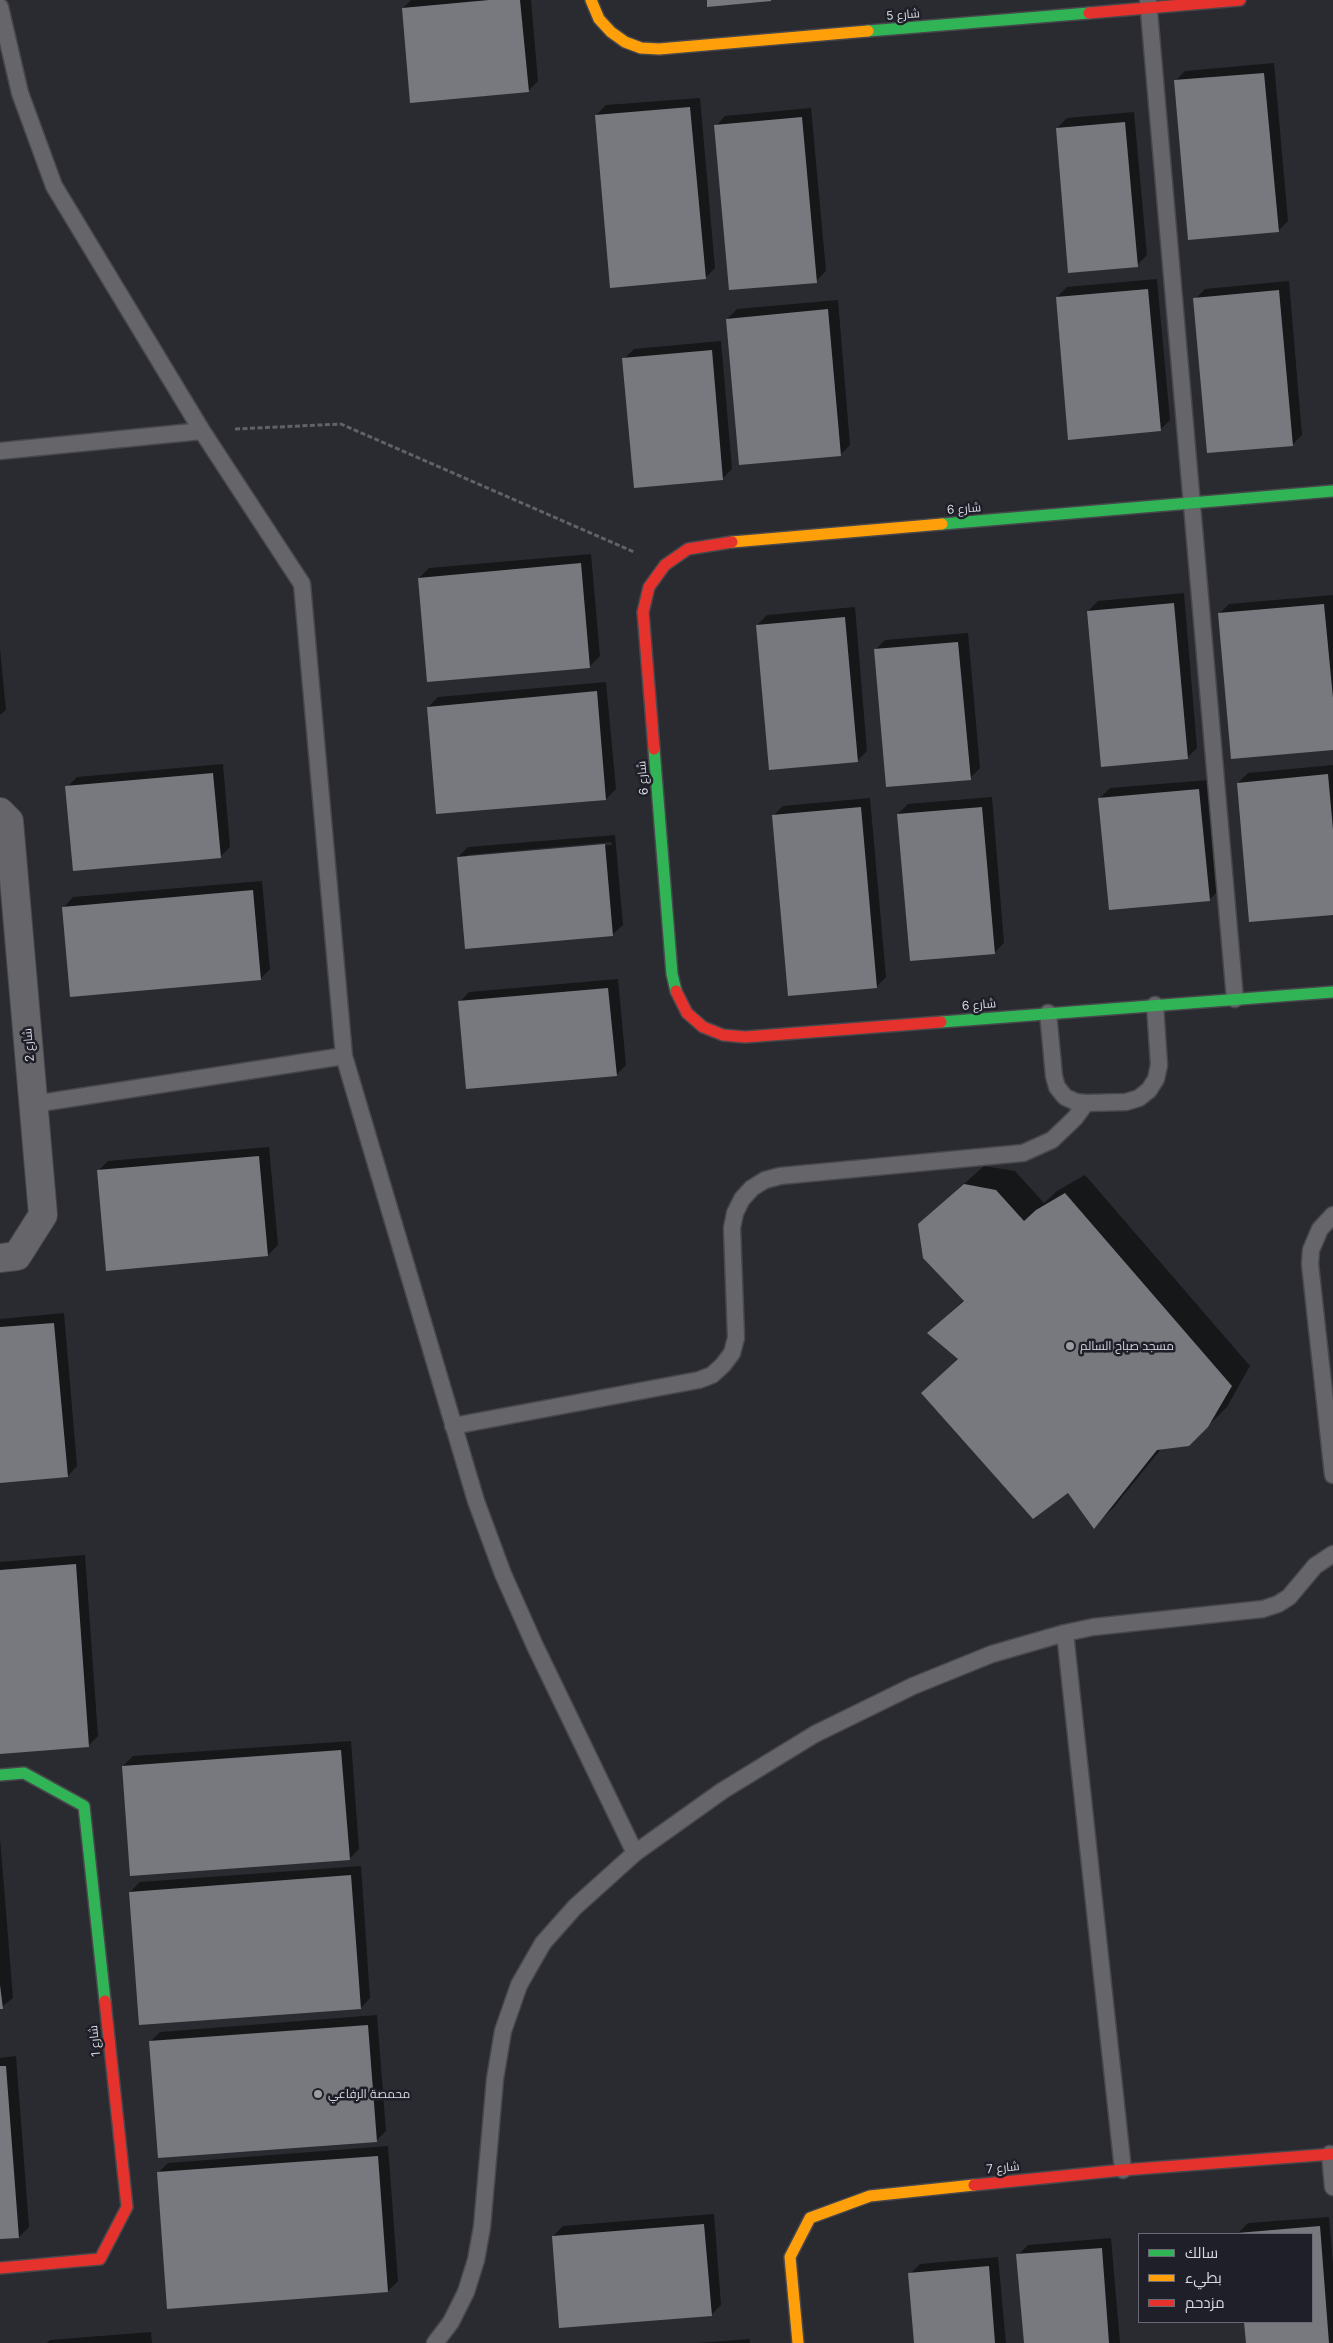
<!DOCTYPE html>
<meta charset="utf-8">
<style>
body{margin:0}
#map{position:relative;width:1333px;height:2343px;overflow:hidden;background:#2a2b30;font-family:Inter,Cairo,sans-serif}
canvas{display:block}
.legend{position:absolute;left:1138px;top:2233px;width:175px;height:90px;box-sizing:border-box;background:#1e1f29;border:1px solid #696a73;margin:0;padding:6px 9px;list-style:none;font-size:15px;color:#d9dae1}
.legend li{display:flex;align-items:center;gap:10px;height:25px}
.legend b{width:25px;border:1px solid #696a73}
</style>
<div id="map">
<canvas width="1333" height="2343"></canvas>
<ul class="legend">
<li><b style="height:6px;background:#30b455"></b>سالك</li>
<li><b style="height:6px;background:#ff9f0a"></b>بطيء</li>
<li><b style="height:6px;background:#e5322d"></b>مزدحم</li>
</ul>
</div>
<script>
const context = document.querySelector('canvas').getContext('2d');
context.lineJoin = 'round';
function fillPath(path, color) { context.fillStyle = color; context.fill(path, 'evenodd'); }
const shape = rows => new Path2D(rows.map(r => 'M' + r).join(''));
function stroke(path, color, width, dash) { context.strokeStyle = color; context.lineWidth = width; context.lineCap = dash ? 'butt' : 'round'; context.setLineDash(dash || []); context.stroke(path); }
function write(font, color, halo, rows, align = 'center') {
  context.font = font + ' Inter,Cairo,sans-serif'; context.lineWidth = 5; context.setLineDash([]); context.textBaseline = 'middle'; context.strokeStyle = halo; context.fillStyle = color; for (const [text, x, y, turn = 0] of rows) {
    context.save(); context.translate(x, y); context.rotate((+turn || 0) * Math.PI / 180); context.textAlign = isNaN(turn) ? turn : align; if (halo) context.strokeText(text, 0, 0); context.fillText(text, 0, 0); context.restore();
  }
}
const shadow = shape([
 [411,0,531,0,538,81,528,91,403,8],
 [1274,63,1288,221,1278,231,1175,81,1185,71],
 [700,98,715,268,705,278,596,115,606,105],
 [811,108,826,271,816,281,716,126,725,116],
 [1134,112,1147,255,1137,265,1057,128,1067,118],
 [1157,279,1170,420,1160,430,1057,297,1067,287],
 [1289,281,1302,435,1292,445,1195,299,1205,289],
 [838,300,850,445,840,455,727,319,737,309],
 [721,341,732,469,722,479,624,359,634,349],
 [591,554,600,656,590,666,419,578,429,568],
 [1184,593,1197,748,1187,758,1088,611,1098,601],
 [1333,595,1333,749,1219,614,1229,604],
 [855,607,867,751,857,761,757,625,767,615],
 [968,633,980,768,970,778,875,650,885,640],
 [0,649,6,710,0,715],
 [606,682,616,789,606,799,428,707,438,697],
 [223,764,230,847,220,857,67,787,77,777],
 [1333,765,1333,914,1238,783,1248,773],
 [1209,780,1219,890,1209,900,1100,798,1110,788],
 [992,797,1004,943,994,953,898,814,908,804],
 [870,798,886,977,876,987,773,816,783,806],
 [615,835,623,925,613,934,458,857,468,847],
 [611,842,612,845,467,857,467,855],
 [262,881,270,969,260,979,64,907,73,897],
 [618,979,626,1065,616,1075,460,1002,469,992],
 [269,1147,278,1245,268,1255,98,1171,108,1161],
 [984,1166,1015,1171,1044,1203,1057,1191,1085,1175,1250,1366,1227,1407,1208,1426,1161,1449,1113,1508,1094,1527,1068,1492,923,1393,959,1358,929,1333,964,1300,919,1224],
 [64,1313,77,1466,68,1476,0,1482,0,1319],
 [85,1555,98,1736,88,1746,0,1752,0,1562],
 [351,1741,359,1849,349,1859,123,1766,133,1756],
 [0,1838,13,1998,0,2008],
 [361,1866,370,1998,361,2008,130,1892,140,1882],
 [377,2015,386,2131,376,2141,150,2042,160,2032],
 [16,2056,29,2227,19,2237,0,2238,0,2058],
 [388,2146,398,2281,388,2291,169,2307,158,2173,168,2163],
 [714,2214,721,2305,711,2315,553,2236,563,2226],
 [1329,2217,1333,2265,1333,2343,1247,2343,1246,2322,1312,2322,1312,2234,1238,2233,1248,2223],
 [1111,2238,1120,2343,1025,2343,1018,2255,1028,2245],
 [998,2257,1006,2343,916,2343,910,2274,920,2264],
 [151,2332,152,2343,47,2343,50,2340],
 [750,2339,750,2343,698,2343]
]);
const building = shape([
 [489,0,520,0,529,92,410,103,402,8],
 [707,0,771,0,771,1,707,7],
 [1264,73,1279,232,1188,240,1174,80],
 [690,107,706,279,610,288,595,115],
 [802,117,817,283,729,290,714,125],
 [1125,122,1138,267,1068,273,1056,128],
 [1148,289,1161,431,1068,440,1056,297],
 [1279,290,1293,446,1207,453,1193,298],
 [828,309,841,456,739,465,726,319],
 [712,350,723,480,634,488,622,358],
 [581,563,590,668,427,682,418,578],
 [1174,603,1188,759,1101,767,1087,611],
 [1324,604,1333,698,1333,750,1231,759,1218,613],
 [845,617,858,762,769,770,756,625],
 [958,642,971,780,886,787,874,649],
 [597,691,606,800,436,814,427,707],
 [213,773,221,858,73,871,65,786],
 [1328,774,1333,830,1333,915,1249,922,1237,783],
 [1199,789,1210,901,1109,910,1098,798],
 [861,807,877,988,788,996,772,815],
 [982,807,995,954,910,961,897,814],
 [605,844,613,936,465,949,457,857],
 [253,890,261,980,70,997,62,907],
 [608,988,617,1076,466,1089,458,1001],
 [259,1156,268,1256,106,1271,97,1170],
 [964,1184,996,1190,1024,1221,1036,1210,1065,1193,1232,1386,1208,1427,1189,1446,1157,1450,1094,1529,1068,1493,1033,1519,921,1393,958,1359,927,1333,964,1301,923,1258,918,1224],
 [54,1323,68,1477,0,1483,0,1327],
 [76,1564,89,1747,0,1754,0,1570],
 [341,1750,350,1860,130,1876,122,1766],
 [351,1875,361,2009,139,2025,129,1892],
 [0,1985,3,2009,0,2009],
 [368,2025,377,2142,158,2158,149,2041],
 [0,2066,6,2066,19,2238,0,2239],
 [378,2156,388,2292,167,2309,157,2172],
 [704,2224,712,2316,559,2328,552,2236],
 [1320,2226,1329,2343,1246,2343,1244,2322,1312,2322,1312,2234,1237,2233],
 [1102,2248,1109,2343,1024,2343,1016,2254],
 [989,2266,995,2343,914,2343,908,2273]
]);
const path = shape([
 [235,429,341,424,634,552]
]);
const lane = shape([
 [1148,0,1235,999],
 [0,7,20,93,54,186,202,431,302,584,344,1056,476,1501,503,1574,535,1646,635,1853],
 [0,451,202,431],
 [1048,1013,1054,1076,1057,1087,1065,1097,1076,1102,1086,1103,1126,1102,1139,1098,1149,1090,1156,1079,1159,1065,1155,1005],
 [34,1104,344,1056],
 [1333,1215,1320,1229,1311,1250,1310,1264,1333,1475],
 [453,1426,699,1380,712,1375,723,1365,732,1353,736,1338,732,1228,735,1213,742,1199,752,1188,765,1180,780,1176,1023,1153,1052,1140,1075,1118,1086,1103],
 [1065,1633,1123,2170],
 [1330,2154,1333,2187],
 [435,2343,451,2322,466,2292,476,2260,482,2227,495,2079,503,2031,519,1985,543,1943,575,1907,635,1853,722,1791,815,1734,913,1686,992,1654,1065,1633,1093,1627,1263,1609,1278,1604,1289,1597,1315,1566,1333,1554]
]);
const street = shape([
 [0,812,9,821,43,1215,17,1256,0,1258]
]);
const fast = shape([
 [868,31,1089,13],
 [942,524,1333,491],
 [654,749,672,974,676,991],
 [941,1022,1333,992],
 [0,1775,24,1773,84,1806,105,2001]
]);
const slow = shape([
 [591,0,599,19,611,32,625,42,641,48,659,49,868,31],
 [732,542,942,524],
 [798,2343,790,2257,810,2218,870,2196,974,2185]
]);
const jam = shape([
 [1089,13,1240,0],
 [654,749,643,612,649,587,665,565,688,549,732,542],
 [676,991,687,1013,703,1027,723,1035,745,1037,941,1022],
 [974,2185,1123,2170,1333,2154],
 [0,2268,100,2259,127,2207,105,2001]
]);
const markers = [
 [1070,1346,5,"#9c9da3"],
 [318,2094,5,"#9c9da3"]
];
const streetNames = [
 ["شارع 5",903,15,-5],
 ["شارع 6",964,509,-5],
 ["شارع 6",643,778,-95],
 ["شارع 6",979,1005,-5],
 ["شارع 2",29,1045,-95],
 ["شارع 1",95,2041,-96],
 ["شارع 7",1003,2168,-6]
];
const poiNames = [
 ["مسجد صباح السالم",1080,1346],
 ["محمصة الرفاعي",328,2094]
];
fillPath(shadow, '#0007');
fillPath(building, '#78797e');
stroke(lane, '#47474c', 19);
stroke(street, '#47474c', 30);
stroke(fast, '#47474c', 14);
stroke(slow, '#47474c', 14);
stroke(jam, '#47474c', 14);
stroke(path, '#616266', 3, [5, 2.5]);
stroke(lane, '#66666a', 16);
stroke(street, '#66666a', 28);
stroke(fast, '#30b455', 11);
stroke(slow, '#ff9f0a', 11);
stroke(jam, '#e5322d', 11);
for (const [x, y, r, color] of markers) { const dot = new Path2D(); dot.arc(x, y, r, 0, 2 * Math.PI); context.fillStyle = color; context.fill(dot); stroke(dot, '#1e1f29', 2); }
write('12px', '#d9dae1', '#1e1f29', streetNames);
write('12px', '#d9dae1', '#1e1f29', poiNames, 'left');
</script>
